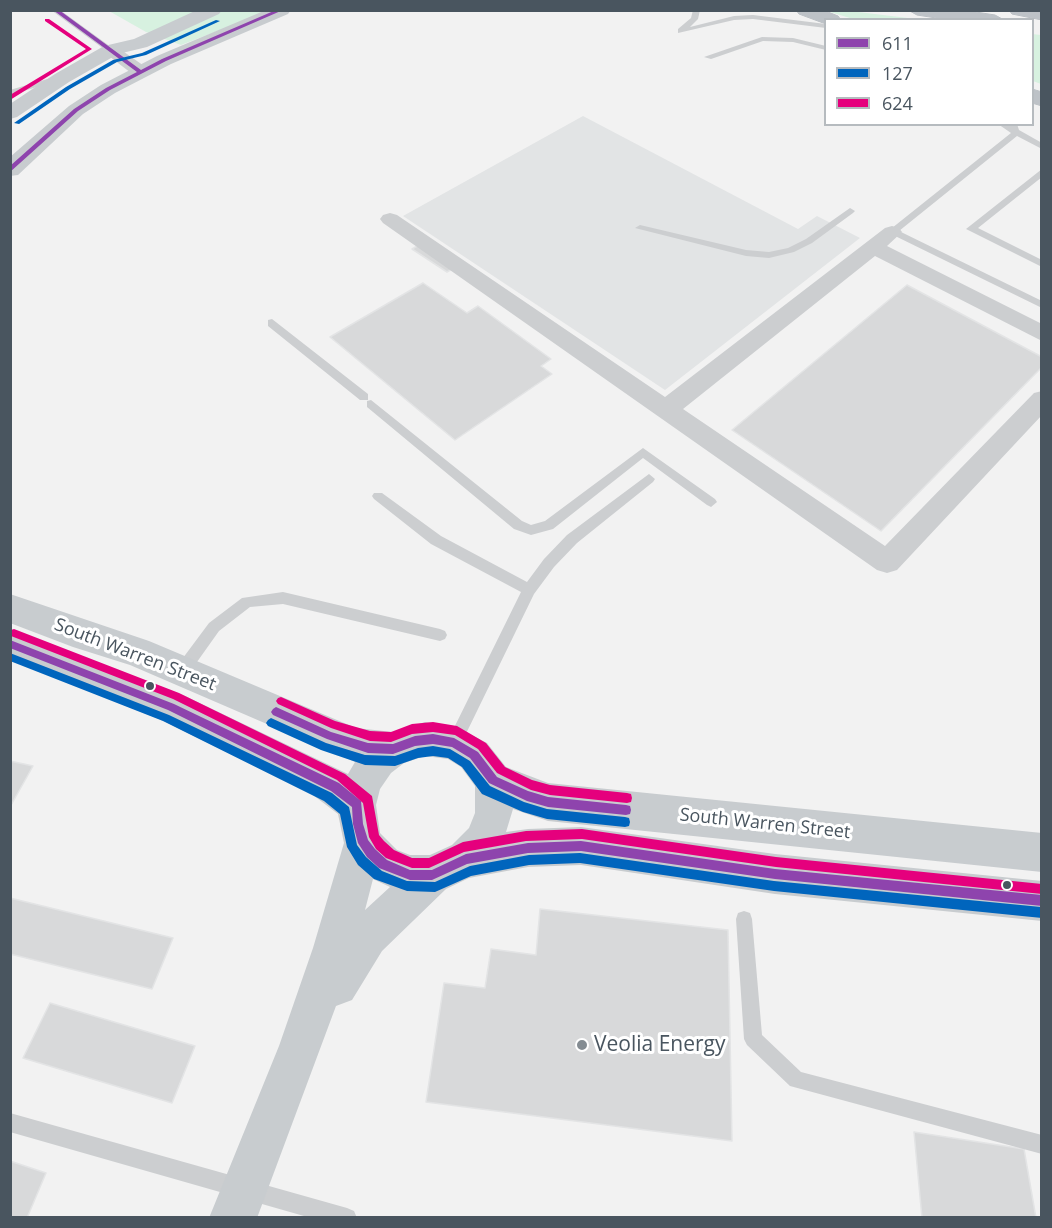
<!DOCTYPE html>
<style>
body{margin:0}
#map{position:relative;width:1052px;height:1228px;overflow:hidden;background:#f2f2f2;font-family:"Open Sans",sans-serif}
canvas{display:block}
.frame{position:absolute;inset:0;border:12px solid #49555f;pointer-events:none}
.legend{position:absolute;left:824px;top:18px;width:210px;height:108px;box-sizing:border-box;background:#fff;border:2px solid #b6bbbf;margin:0;padding:8px 10px;list-style:none;font-size:18px;color:#49555f}
.legend li{display:flex;align-items:center;gap:12px;height:30px}
.legend b{width:30px;border:2px solid #b6bbbf}
</style>
<div id="map">
<canvas width="1052" height="1228"></canvas>
<div class="frame"></div>
<ul class="legend">
<li><b style="height:8px;background:#8e44ad"></b>611</li>
<li><b style="height:8px;background:#0065bd"></b>127</li>
<li><b style="height:8px;background:#e5007d"></b>624</li>
</ul>
</div>
<script>
const context = document.querySelector('canvas').getContext('2d');
context.lineJoin = 'round';
function fillPath(path, color) { context.fillStyle = color; context.fill(path, 'evenodd'); }
const shape = rows => new Path2D(rows.map(r => 'M' + r).join(''));
function stroke(path, color, width, dash) { context.strokeStyle = color; context.lineWidth = width; context.lineCap = dash ? 'butt' : 'round'; context.setLineDash(dash || []); context.stroke(path); }
function write(font, color, halo, rows, align = 'center') {
  context.font = font + ' "Open Sans",sans-serif'; context.lineWidth = 6; context.setLineDash([]); context.textBaseline = 'middle'; context.strokeStyle = halo; context.fillStyle = color; for (const [text, x, y, turn = 0] of rows) {
    context.save(); context.translate(x, y); context.rotate((+turn || 0) * Math.PI / 180); context.textAlign = isNaN(turn) ? turn : align; if (halo) context.strokeText(text, 0, 0); context.fillText(text, 0, 0); context.restore();
  }
}
const airport = shape([
 [583,116,798,229,817,216,860,238,665,390,403,216]
]);
const green = shape([
 [109,11,270,11,181,45,146,32],
 [827,11,850,11,916,19,853,19],
 [1032,34,1041,35,1041,84,1033,81]
]);
const building = shape([
 [419,245,454,268,447,272,412,249,419,245],
 [423,283,467,313,478,306,551,359,541,366,552,374,455,440,330,337,423,283],
 [907,285,1042,357,1042,367,881,531,732,430,907,285],
 [10,761,33,766,10,807,10,761],
 [10,898,173,938,152,989,10,954,10,898],
 [540,909,728,930,732,1141,426,1102,444,983,485,988,491,949,536,955,540,909],
 [50,1003,195,1046,172,1103,23,1058,50,1003],
 [914,1132,1024,1149,1036,1218,922,1218,914,1132],
 [10,1161,46,1173,27,1218,10,1218,10,1161]
]);
const lane = shape([
 [51,10,60,10,115,50,108,52,51,10],
 [693,10,700,10,698,19,690,27,734,16,753,15,826,24,826,28,753,19,734,20,678,33,678,29,691,18,693,10],
 [762,37,793,38,826,46,826,50,793,42,763,41,711,59,704,57,762,37],
 [61,75,65,77,64,79,10,95,10,90,61,75],
 [998,124,1017,124,1019,130,1042,143,1042,149,1017,136,899,231,1042,301,1042,308,887,232,1011,133,998,124],
 [1042,169,1042,177,978,228,1042,260,1042,267,966,229,1042,169],
 [850,208,855,211,853,213,812,243,794,252,769,258,746,256,635,228,640,225,746,250,769,252,788,248,806,239,850,208],
 [272,319,368,394,368,400,360,400,268,326,268,320,272,319],
 [371,400,522,521,531,525,545,521,643,448,715,499,717,502,711,507,707,505,643,458,553,529,531,535,514,529,367,407,367,401,371,400],
 [649,474,655,479,653,482,577,543,554,567,534,594,459,748,454,750,449,748,447,743,449,738,521,592,431,544,374,499,372,496,374,493,382,493,441,536,527,582,544,559,567,535,649,474],
 [283,592,440,629,445,631,447,635,445,639,440,641,283,604,250,607,219,631,187,676,182,677,177,676,175,671,177,666,209,623,242,598,283,592],
 [744,911,750,913,752,919,762,1035,801,1072,1042,1135,1042,1154,790,1086,747,1045,744,1039,736,919,738,913,744,911],
 [10,1113,347,1208,354,1211,357,1218,311,1218,10,1132,10,1113]
]);
const street = shape([
 [111,45,117,47,147,68,149,72,147,76,135,76,105,53,103,50,111,45],
 [390,213,397,215,665,397,885,228,892,226,899,228,902,232,887,246,1042,324,1042,341,875,256,683,409,885,546,1034,393,1042,391,1042,415,897,570,887,573,877,570,383,223,380,219,383,215,390,213]
]);
const primary = shape([
 [197,10,222,10,219,14,147,47,118,54,69,82,17,117,10,119,10,104,55,74,104,46,134,39,197,10],
 [266,10,291,10,288,14,171,64,115,93,83,114,18,175,10,176,10,157,69,106,101,85,157,56,266,10],
 [10,594,149,641,356,728,393,732,425,722,454,726,487,743,506,767,548,783,1042,833,1042,872,548,821,513,809,506,832,528,829,581,827,775,854,1042,881,1042,921,775,894,581,865,528,867,469,878,446,889,382,951,352,1000,336,1006,257,1218,209,1218,279,1046,313,948,344,843,338,814,309,792,159,719,10,660,10,629,183,695,348,774,355,762,130,665,73,647,10,623,10,594],
 [425,756,448,759,461,767,475,786,475,813,469,828,452,845,430,855,410,855,397,850,380,833,376,805,380,789,391,773,404,763,425,756],
 [373,879,390,887,365,910,373,879]
]);
const highway = shape([
 [796,10,823,10,838,16,841,20,826,20,826,24,799,14,796,10],
 [908,10,963,10,995,15,1004,20,949,20,917,15,908,10],
 [1009,10,1042,10,1042,20,1012,14,1009,10],
 [1032,89,1042,92,1042,106,1032,103,1032,89]
]);
const bus1 = shape([
 [53,10,59,10,141,70,162,59,276,10,283,10,166,61,110,90,78,111,10,172,10,166,74,109,106,88,137,72,53,10],
 [10,640,174,704,339,783,361,801,363,824,368,840,375,849,387,860,410,870,432,870,466,854,528,843,581,841,775,869,1042,895,1042,906,775,879,581,851,528,853,467,864,432,880,410,880,379,868,367,857,358,843,353,824,352,807,331,791,168,710,10,648,10,640],
 [276,707,331,732,368,743,393,744,415,736,433,734,454,738,478,752,497,777,528,791,548,797,626,805,630,806,631,810,630,814,626,815,548,807,527,801,489,783,470,758,452,747,433,744,415,746,393,754,368,753,327,739,273,715,271,712,273,709,276,707]
]);
const bus2 = shape([
 [216,20,220,21,146,55,117,62,70,89,19,124,14,123,66,87,113,60,142,53,216,20],
 [10,653,169,715,332,793,349,807,357,845,366,857,382,871,407,881,435,882,470,866,529,855,580,853,774,881,1041,907,1042,918,774,891,580,863,529,865,471,876,435,892,407,891,374,879,358,865,347,847,340,814,324,801,163,721,10,661,10,653],
 [271,718,326,743,365,755,395,756,418,748,433,746,450,749,470,761,490,786,524,802,547,809,625,817,629,818,630,822,629,826,625,827,547,819,523,812,482,794,462,767,448,758,433,756,418,758,395,766,365,765,321,750,268,726,266,723,268,720,271,718]
]);
const bus3 = shape([
 [45,19,49,19,92,49,10,100,10,95,86,49,45,21,45,19],
 [14,629,179,693,345,774,372,796,379,835,384,841,394,850,412,858,429,858,463,842,526,831,582,829,776,857,1042,884,1042,894,776,867,582,839,526,841,464,852,429,868,412,868,386,858,376,849,369,837,363,803,337,780,173,699,11,636,11,630,14,629],
 [281,697,335,721,370,731,391,732,412,724,433,722,457,726,486,743,505,767,532,780,550,785,627,793,631,794,632,798,631,802,627,803,550,795,531,790,497,773,478,749,455,735,433,732,412,734,391,742,370,741,331,728,278,704,276,701,278,698,281,697]
]);
const markers = [
 [150,686,5,"#49555f"],
 [1007,885,5,"#49555f"],
 [582,1045,6,"#848c92"]
];
const streetNames = [
 ["South Warren Street",135,655,21],
 ["South Warren Street",765,824,6]
];
const nearPoinames = [
 ["Veolia Energy",594,1045]
];
fillPath(airport, '#e2e4e5');
fillPath(green, '#d7f1e0');
fillPath(building, '#d8d9da');
stroke(building, '#e3e4e5', 1.5);
stroke(highway, '#b7bcc1', 1);
fillPath(lane, '#ccced0');
fillPath(street, '#ccced0');
fillPath(primary, '#c8cccf');
fillPath(highway, '#bdc2c7');
fillPath(bus1, '#8e44ad');
fillPath(bus2, '#0065bd');
fillPath(bus3, '#e5007d');
for (const [x, y, r, color] of markers) { const dot = new Path2D(); dot.arc(x, y, r, 0, 2 * Math.PI); context.fillStyle = color; context.fill(dot); stroke(dot, '#fff', 2); }
write('18px', '#49555f', '#fff', streetNames);
write('21px', '#49555f', '#fff', nearPoinames, 'left');
</script>
